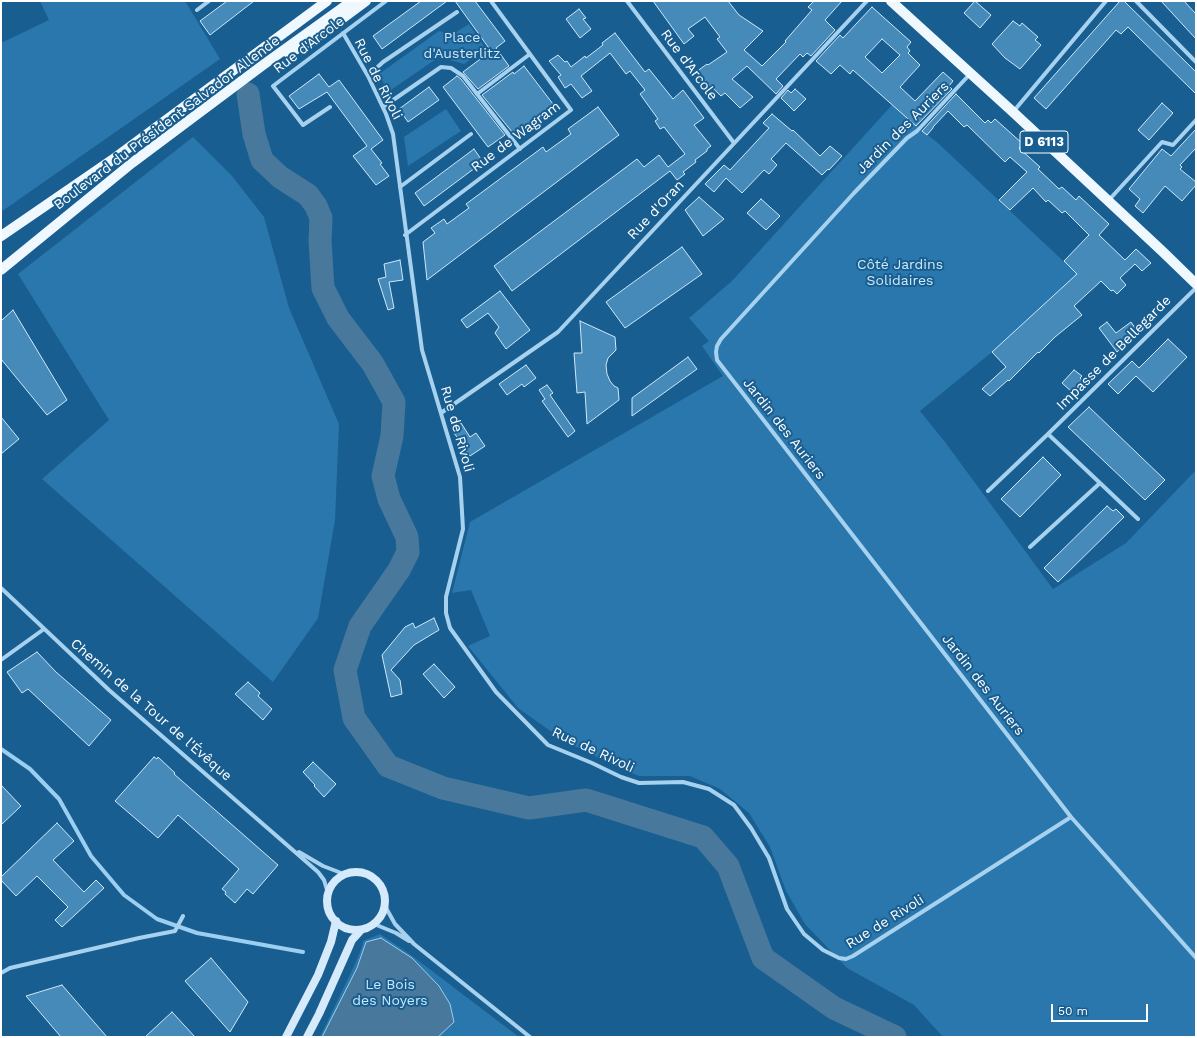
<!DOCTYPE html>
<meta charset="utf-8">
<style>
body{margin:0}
#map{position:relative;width:1197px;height:1038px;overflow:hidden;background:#195e90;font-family:"Work Sans",sans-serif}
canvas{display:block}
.frame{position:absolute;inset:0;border:2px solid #fff;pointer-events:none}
.scale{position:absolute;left:1051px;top:1004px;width:97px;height:18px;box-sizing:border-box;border:2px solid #fff;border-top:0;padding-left:5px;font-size:12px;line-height:14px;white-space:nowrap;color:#fff;-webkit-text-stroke:3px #195e90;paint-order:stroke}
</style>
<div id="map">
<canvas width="1197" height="1038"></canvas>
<div class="frame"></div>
<div class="scale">50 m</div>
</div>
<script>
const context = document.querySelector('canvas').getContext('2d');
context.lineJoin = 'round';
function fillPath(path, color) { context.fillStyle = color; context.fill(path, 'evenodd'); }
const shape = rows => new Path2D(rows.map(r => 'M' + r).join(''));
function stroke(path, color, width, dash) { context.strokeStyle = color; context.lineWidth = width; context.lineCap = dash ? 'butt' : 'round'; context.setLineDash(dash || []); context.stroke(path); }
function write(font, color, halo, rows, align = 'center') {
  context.font = font + ' "Work Sans",sans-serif'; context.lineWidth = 4; context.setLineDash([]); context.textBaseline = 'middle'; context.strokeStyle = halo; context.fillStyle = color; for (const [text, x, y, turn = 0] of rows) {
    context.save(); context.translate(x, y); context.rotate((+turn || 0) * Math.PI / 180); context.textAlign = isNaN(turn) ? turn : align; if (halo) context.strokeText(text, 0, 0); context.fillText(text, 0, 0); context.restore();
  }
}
const green = shape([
 [40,1,185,1,220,59,1,212,1,43,49,20],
 [469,24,486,49,464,64,439,57,388,92,379,74,439,31,453,34],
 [892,105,940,145,1077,274,992,352,920,411,945,442,1053,589,1126,543,1196,470,1196,1037,943,1037,914,1005,847,968,805,924,786,891,770,847,749,813,720,789,690,776,639,776,622,769,566,742,518,708,468,646,490,636,471,590,452,593,470,522,723,376,702,346,709,341,689,318,732,281],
 [446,109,461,131,408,166,404,137],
 [193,137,232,176,264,217,289,308,339,424,335,520,318,618,273,682,42,479,109,420,18,274],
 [380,934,411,955,519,1037,320,1037,355,964,362,947,363,941]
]);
const water = shape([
 [381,938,412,958,439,986,450,1004,454,1022,438,1037,322,1037,357,968,366,942,381,938]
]);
const stream = shape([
 [1,749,30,769,59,799,91,856,124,895,157,919,197,933,303,952]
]);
const river = shape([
 [248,94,254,134,262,160,280,177,308,195,316,206,321,218,320,241,323,288,338,318,373,364,394,402,392,436,383,476,389,499,407,537,408,552,399,570,360,626,345,670,354,718,388,766,443,788,529,808,586,800,703,837,728,866,763,958,834,1008,895,1037]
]);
const building = shape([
 [227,1,254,1,210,35,200,21,227,1],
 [421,1,447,1,382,49,373,36,421,1],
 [455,1,475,1,505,41,496,48,509,66,478,89,463,72,491,51,455,1],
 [653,1,728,1,739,15,763,31,744,50,762,66,786,42,785,41,812,10,808,7,814,1,842,1,825,20,835,30,811,56,807,53,803,57,800,54,776,79,783,86,776,94,747,66,732,79,753,97,740,108,725,93,721,96,696,72,707,64,708,65,727,52,717,39,720,37,705,17,688,29,694,36,684,44,653,1],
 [975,1,991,15,980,28,964,13,975,1],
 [1120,1,1124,1,1196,72,1196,94,1128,27,1121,34,1116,30,1046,109,1034,98,1120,1],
 [1161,1,1184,1,1196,14,1196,39,1161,1],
 [872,7,911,42,907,47,910,51,908,53,920,65,900,87,915,101,943,72,953,81,949,86,952,89,916,126,853,70,850,74,840,65,831,74,816,61,840,35,843,38,872,7],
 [882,39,900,55,882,73,865,57,882,39],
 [579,9,586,18,583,19,591,29,580,38,566,19,579,9],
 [1013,21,1020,26,1022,23,1038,37,1035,40,1041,45,1020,69,1005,58,992,44,1013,21],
 [615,33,645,72,649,69,673,99,683,90,704,118,694,125,711,146,707,149,707,151,695,160,696,162,683,172,685,174,677,180,670,171,512,291,494,266,637,159,644,167,659,155,668,167,685,154,664,127,660,129,655,121,658,119,640,94,645,90,630,71,626,74,610,53,581,76,592,91,582,98,571,84,565,88,558,77,561,75,549,61,558,55,565,62,567,61,571,67,585,56,586,58,603,45,602,43,615,33],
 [524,66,556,108,517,138,482,95,513,72,514,74,524,66],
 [319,74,329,87,339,80,383,140,371,149,382,163,380,164,389,176,376,185,353,156,367,146,327,92,299,109,289,96,319,74],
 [457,76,461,79,505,135,488,147,443,87,457,76],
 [429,87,439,100,408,122,399,109,429,87],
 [795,89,806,99,794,111,781,98,788,90,791,93,795,89],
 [956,94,985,123,988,120,991,123,995,119,1023,144,1019,148,1040,167,1038,169,1059,189,1062,187,1076,200,1079,196,1109,224,1099,235,1125,260,1136,249,1151,263,1142,271,1135,264,1120,278,1126,285,1117,294,1113,290,1111,291,1101,281,1074,306,1082,315,1055,337,1039,353,1038,352,1009,381,1008,380,990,396,982,389,1006,367,992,352,1077,274,1064,261,1089,235,1065,211,1062,213,1048,200,1046,202,1033,188,1010,210,999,200,1027,172,1010,157,1005,162,967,125,964,127,948,111,933,127,933,128,927,135,922,131,956,94],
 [1162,103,1173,113,1149,140,1138,130,1162,103],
 [598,107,619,135,427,280,423,242,435,233,431,228,444,219,447,224,469,208,466,204,543,147,546,152,571,134,568,129,598,107],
 [772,114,792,131,793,130,820,156,830,146,842,156,829,170,828,169,822,175,786,143,771,159,777,165,769,174,764,170,742,193,726,178,714,192,705,184,724,165,730,170,769,128,763,123,772,114],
 [1196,129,1196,148,1180,165,1182,167,1180,169,1196,182,1196,185,1182,201,1165,186,1143,213,1135,206,1140,199,1129,189,1162,149,1171,156,1196,129],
 [474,149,483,162,424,206,415,193,474,149],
 [699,197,724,219,703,236,685,210,699,197],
 [761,199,780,216,766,230,747,213,761,199],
 [682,247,702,274,625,328,606,302,682,247],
 [400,260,403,280,389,282,394,308,388,310,378,279,386,277,384,264,400,260],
 [500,291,530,330,506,349,495,333,499,327,488,313,467,328,461,320,500,291],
 [13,310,67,400,47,415,1,359,1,321,13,310],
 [580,321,615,337,616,350,608,358,606,365,607,374,610,381,614,386,618,388,619,400,587,424,585,392,577,393,574,353,582,353,580,321],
 [1107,322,1116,333,1131,322,1138,332,1117,352,1099,328,1107,322],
 [1168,339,1187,357,1153,392,1136,376,1118,394,1108,384,1132,361,1139,368,1168,339],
 [688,357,697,369,632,416,632,398,688,357],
 [526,365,536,378,524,387,522,384,507,395,499,384,526,365],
 [1074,370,1082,376,1080,378,1083,381,1072,392,1062,383,1074,370],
 [547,385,553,393,550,395,575,431,568,437,542,401,545,399,539,390,547,385],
 [1089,407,1165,480,1145,500,1068,427,1089,407],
 [1,417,19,439,1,454,1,417],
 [461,423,470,437,476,433,485,446,470,456,452,430,461,423],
 [1043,457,1061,475,1020,517,1001,499,1043,457],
 [1107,506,1113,511,1116,509,1124,517,1058,582,1044,568,1107,506],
 [434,618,439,630,414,645,391,670,400,680,402,694,391,697,382,655,405,627,413,623,415,628,434,618],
 [37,652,56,672,111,720,89,746,28,689,22,693,7,672,37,652],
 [434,664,455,687,444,698,423,674,434,664],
 [248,682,260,693,258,696,272,709,263,720,235,694,248,682],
 [154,757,157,759,158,757,175,773,174,774,278,865,253,894,247,889,235,903,225,894,226,892,222,889,239,869,178,815,158,838,115,801,154,757],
 [313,762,336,784,324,797,314,786,315,785,303,772,313,762],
 [1,785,21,806,1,825,1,785],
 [57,823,74,841,53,860,84,892,96,880,104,888,62,927,55,920,68,907,37,876,16,896,1,880,1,877,57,823],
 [211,958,248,1002,230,1032,185,981,211,958],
 [62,985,107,1037,61,1037,26,996,62,985],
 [172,1012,195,1037,145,1037,172,1012]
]);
const street = shape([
 [627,1,734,143],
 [1136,1,1196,62],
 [197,10,209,1],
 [343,33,368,76,386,114,393,134,422,350,460,477,463,529,446,597,446,613,450,628,496,692,548,745,592,763,621,777,639,783,683,782,709,789,734,805,751,828,769,858,787,909,804,934,823,950,839,958,846,959,853,956,1071,817],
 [970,74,917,131,907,138,854,193,721,339,717,346,716,352,717,360,1071,817,1196,958],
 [368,76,383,62,457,12],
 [477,94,530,54],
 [330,107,303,125,273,86,386,1],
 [383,107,441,67,451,68,463,76,520,149],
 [1013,112,1106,1],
 [400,187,471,134],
 [1108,201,1162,142,1173,145,1196,120],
 [405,235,571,110,491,1],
 [441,413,558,332,867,1],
 [1100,483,1138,519],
 [988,491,1048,434,1196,288],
 [1030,547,1100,483,1048,434],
 [1,588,109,690,318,872,324,880,328,893],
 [1,660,44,629],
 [299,852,323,866,344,874],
 [385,906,395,924,414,944,530,1037],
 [374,924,396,933,409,941],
 [1,973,10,968,139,938,175,931,183,916]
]);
const secondary = shape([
 '327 901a29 29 0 1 1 58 0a29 29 0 1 1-58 0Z',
 [286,1037,318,975,331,942,336,921],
 [307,1037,319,1014,348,949,352,940,361,930]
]);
const primary = shape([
 [891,1,1013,112,1162,251,1196,284],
 [288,53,308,44,366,1],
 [1,236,112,160,327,1],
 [1,270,132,163,263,65,352,1]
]);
const shields = [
 [1044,142,48]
];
const shieldNames = [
 ["D 6113",1044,142]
];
const parkNames = [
 ["Place",462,38],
 ["d'Austerlitz",462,54],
 ["Côté Jardins",900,265],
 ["Solidaires",900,281],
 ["Le Bois",390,985],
 ["des Noyers",390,1001]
];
const streetNames = [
 ["Rue d'Arcole",309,45,-37],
 ["Rue d'Arcole",689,65,53],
 ["Rue de Rivoli",378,79,63],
 ["Boulevard du Président Salvador Allende",167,123,-37],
 ["Jardin des Auriers",903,128,-45],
 ["Rue de Wagram",516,137,-37],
 ["Rue d'Oran",656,210,-47],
 ["Impasse de Bellegarde",1114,353,-45],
 ["Rue de Rivoli",457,429,74],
 ["Jardin des Auriers",784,429,52],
 ["Jardin des Auriers",983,685,52],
 ["Chemin de la Tour de l'Évêque",151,710,41],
 ["Rue de Rivoli",593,750,25],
 ["Rue de Rivoli",885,922,-32]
];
fillPath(green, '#2977ac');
fillPath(water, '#48799c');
stroke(water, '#9acff1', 1);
stroke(stream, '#9acff1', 4);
stroke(river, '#48799c', 23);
fillPath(building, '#468ab9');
stroke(building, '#cee8fa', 1);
stroke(street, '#a7d2ef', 4);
stroke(secondary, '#d5eafa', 8);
stroke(primary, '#eff8ff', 10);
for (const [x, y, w] of shields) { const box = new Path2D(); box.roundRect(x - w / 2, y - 11, w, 22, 3); context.fillStyle = '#195e90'; context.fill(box); stroke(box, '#fff', 1); }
write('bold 13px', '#fff', null, shieldNames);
write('14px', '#cee8fa', '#195e90', parkNames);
write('14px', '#fff', '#195e90', streetNames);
</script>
